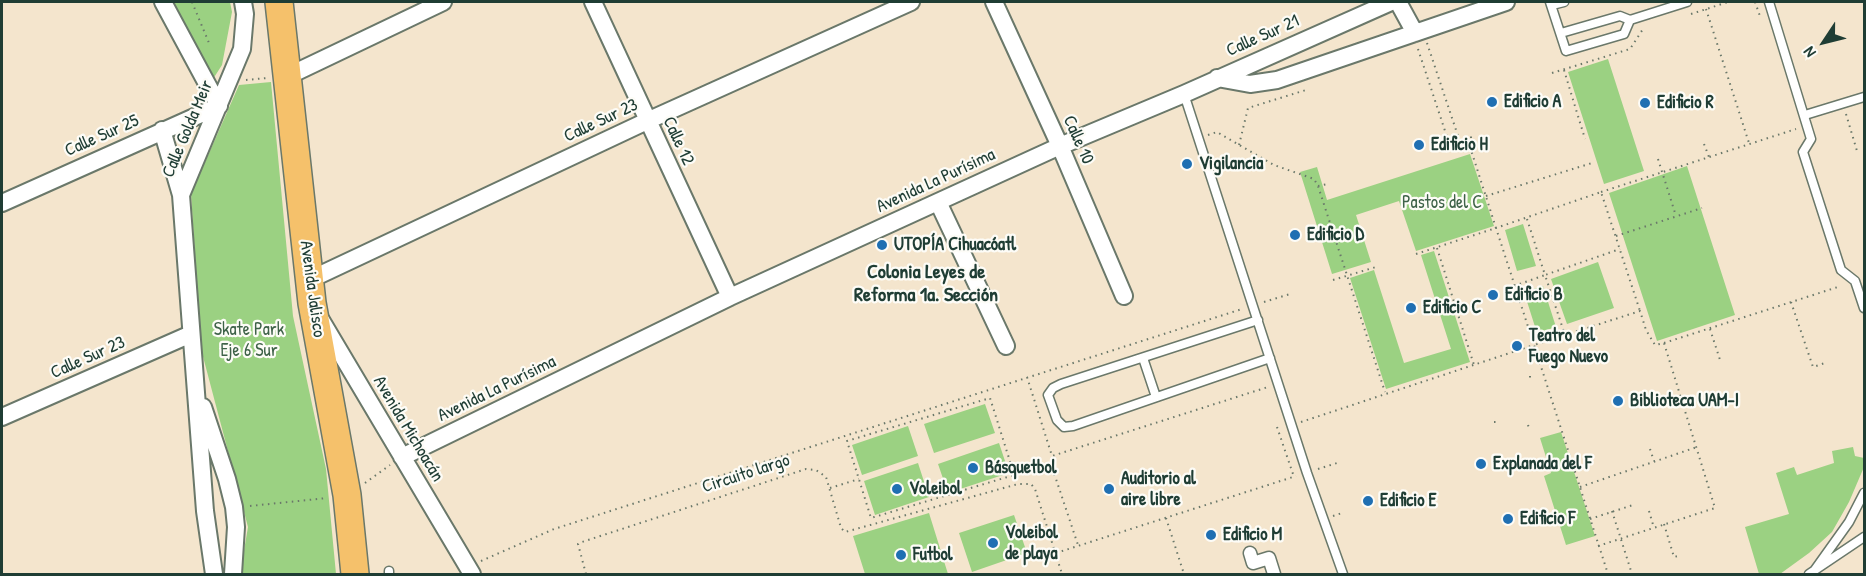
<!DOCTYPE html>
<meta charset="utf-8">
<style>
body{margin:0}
#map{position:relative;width:1866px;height:576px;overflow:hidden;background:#f4e5cd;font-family:"Patrick Hand",sans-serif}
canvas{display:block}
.frame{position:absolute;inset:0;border:3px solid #1f3d34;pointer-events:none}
.north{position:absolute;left:1794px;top:12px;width:60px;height:60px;-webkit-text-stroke:4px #fdfcf7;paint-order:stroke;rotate:235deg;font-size:16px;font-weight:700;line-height:24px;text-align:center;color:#1f3d34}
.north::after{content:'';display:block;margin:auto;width:21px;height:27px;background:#1f3d34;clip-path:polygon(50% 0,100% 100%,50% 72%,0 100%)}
</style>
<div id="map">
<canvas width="1866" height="576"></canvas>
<div class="frame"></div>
<div class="north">N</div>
</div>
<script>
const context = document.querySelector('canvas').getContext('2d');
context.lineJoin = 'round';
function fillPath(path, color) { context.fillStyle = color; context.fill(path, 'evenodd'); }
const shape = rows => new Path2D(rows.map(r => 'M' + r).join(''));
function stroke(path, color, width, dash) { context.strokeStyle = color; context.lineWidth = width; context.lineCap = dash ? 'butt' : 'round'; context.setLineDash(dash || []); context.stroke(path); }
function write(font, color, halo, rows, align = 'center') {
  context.font = font + ' "Patrick Hand",sans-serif'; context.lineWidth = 4.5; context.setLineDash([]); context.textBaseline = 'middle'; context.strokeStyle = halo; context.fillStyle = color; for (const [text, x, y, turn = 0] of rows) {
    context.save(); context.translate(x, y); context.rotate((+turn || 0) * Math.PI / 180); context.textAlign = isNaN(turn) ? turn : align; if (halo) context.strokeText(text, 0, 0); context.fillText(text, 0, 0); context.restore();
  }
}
const green = shape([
 [166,2,230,2,232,12,222,65,213,79],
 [1608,59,1644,171,1604,184,1568,72],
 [271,82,293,316,326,469,336,574,240,574,248,527,201,349,191,194,239,85],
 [1470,154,1494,226,1416,251,1399,201,1356,215,1371,262,1332,274,1300,172,1317,167,1327,200],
 [1687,166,1735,315,1657,341,1609,193],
 [1523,224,1536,266,1517,271,1505,230],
 [1434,251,1470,362,1386,389,1350,278,1374,270,1404,363,1451,349,1421,255],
 [1598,262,1614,308,1567,324,1551,279],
 [1543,286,1556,327,1537,333,1524,292],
 [985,404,995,433,934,453,924,424],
 [908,426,918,456,862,475,852,445],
 [1561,432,1595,536,1566,545,1544,476,1551,473,1540,438],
 [999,443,1009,473,948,493,938,464],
 [1853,447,1855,456,1864,458,1864,467,1849,502,1832,532,1809,553,1780,574,1759,574,1745,527,1789,514,1776,473,1794,467,1797,475,1834,463,1832,451],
 [918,463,929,497,875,515,864,481],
 [929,513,948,574,865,574,853,536],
 [1014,515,1027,553,972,572,959,533]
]);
const path = shape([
 [192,2,209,43],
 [1755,2,1761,19],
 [1706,9,1749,143],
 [1691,14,1728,2],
 [1427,43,1462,148],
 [1418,49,1450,146],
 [1564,70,1585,139],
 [1552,73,1630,49,1643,29],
 [246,80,267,78],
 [1846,114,1857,151],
 [1208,135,1217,132,1274,165,1314,179,1318,186,1385,392],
 [1704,144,1709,157],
 [1239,145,1248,108,1306,90,1305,87],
 [1471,150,1471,136],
 [1658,159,1676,216],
 [1318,186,1328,184],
 [1601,192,1796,129],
 [1486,196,1592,163],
 [1527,219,1545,275,1620,249],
 [1616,236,1702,208],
 [1437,248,1474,365],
 [1416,254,1496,228,1471,150,1450,146,1443,147],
 [1333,280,1376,267],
 [1514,286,1545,275,1565,335],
 [1264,302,1290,294],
 [1791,302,1813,367,1825,363],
 [1710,329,1721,363],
 [1664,343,1841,286],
 [1530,376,1530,378],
 [1027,377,1052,456,1268,387],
 [1301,422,1534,345,1608,574],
 [1494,422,1496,422],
 [1528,425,1529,428],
 [1277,427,1294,477],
 [1650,449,1654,461],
 [1318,469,1337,463],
 [1014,474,990,398,847,441,871,518,1044,466,1050,468,1055,476,1078,545],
 [365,483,390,465],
 [1580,487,1697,447],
 [830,488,859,479],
 [250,506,327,498],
 [1612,511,1632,574],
 [1649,511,1654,528],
 [1333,516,1342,513],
 [1166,518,1184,574],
 [1590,519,1633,505],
 [1664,524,1674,557,1678,556],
 [1598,546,1715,508,1664,343,1655,345,1646,330,1640,311,1534,345,1496,228,1601,192,1640,311],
 [1056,553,1296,476],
 [481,561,554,529,1242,309],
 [586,574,578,544,582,542,806,469,816,470,826,477,841,528,845,532,1018,484,1031,484,1035,489,1062,574]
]);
const service = shape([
 [1550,2,1566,51,1624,34,1630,20],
 [1769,2,1811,139,1803,152,1841,270,1855,281,1864,308],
 [1552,5,1564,2],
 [1561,33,1620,16,1630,20,1687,2],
 [1184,94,1307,473,1343,574],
 [1805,115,1864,97],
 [1258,320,1061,384,1053,388,1048,395,1057,420,1064,427,1073,426,1270,358],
 [1143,358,1156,397],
 [389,571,389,574],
 [1814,571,1849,522,1864,493],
 [1809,574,1864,537]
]);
const pedestrian = shape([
 [1250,553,1253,563,1269,558,1274,574]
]);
const minor = shape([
 [163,2,219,106],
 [593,2,730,297],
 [994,2,1060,146,1124,296],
 [1398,2,1415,33],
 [288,76,443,2],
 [1217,78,1250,84,1277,80,1506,2],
 [162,130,181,195],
 [938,202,1006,346],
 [2,203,219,106],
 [309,280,647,121,911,2],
 [321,320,472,574],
 [203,407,227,479,234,507,236,527,233,574],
 [2,417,191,334],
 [402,457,730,297,1060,146,1184,94,1391,2],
 [214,574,205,511,181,195,242,49,245,14,243,2]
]);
const primary = shape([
 [279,2,312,303,347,495,355,574]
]);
const markers = [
 [1492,102,6,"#1f6fb2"],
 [1645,103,6,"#1f6fb2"],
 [1419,145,6,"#1f6fb2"],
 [1187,164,6,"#1f6fb2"],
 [1295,235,6,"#1f6fb2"],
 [882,245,6,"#1f6fb2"],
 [1493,295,6,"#1f6fb2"],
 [1411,308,6,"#1f6fb2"],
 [1517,346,6,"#1f6fb2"],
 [1618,401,6,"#1f6fb2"],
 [1481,464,6,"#1f6fb2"],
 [973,468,6,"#1f6fb2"],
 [897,489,6,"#1f6fb2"],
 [1109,489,6,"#1f6fb2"],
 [1368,501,6,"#1f6fb2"],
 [1508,519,6,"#1f6fb2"],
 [1211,535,6,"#1f6fb2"],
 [993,543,6,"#1f6fb2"],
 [901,555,6,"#1f6fb2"]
];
const streetNames = [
 ["Calle Sur 21",1263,36,-24],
 ["Calle Sur 23",601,121,-25],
 ["Calle Golda Meir",188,129,-67],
 ["Calle Sur 25",102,136,-24],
 ["Calle 10",1078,140,66],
 ["Calle 12",678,141,65],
 ["Avenida La Purísima",936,181,-25],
 ["Avenida Jalisco",312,289,82],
 ["Calle Sur 23",88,358,-24],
 ["Avenida La Purísima",497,389,-26],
 ["Avenida Michoacán",408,429,59],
 ["Circuito largo",746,474,-18]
];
const poiNames = [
 ["Edificio A",1504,102],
 ["Edificio R",1657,103],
 ["Edificio H",1431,145],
 ["Vigilancia",1199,164],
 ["Edificio D",1307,235],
 ["UTOPÍA Cihuacóatl",894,245],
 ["Edificio B",1505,295],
 ["Edificio C",1423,308],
 ["Teatro del",1529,336],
 ["Fuego Nuevo",1529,357],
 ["Biblioteca UAM-I",1630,401],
 ["Explanada del F",1493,464],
 ["Básquetbol",985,468],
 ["Auditorio al",1121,479],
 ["aire libre",1121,500],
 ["Voleibol",909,489],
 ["Edificio E",1380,501],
 ["Edificio F",1520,519],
 ["Voleibol",1005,533],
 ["de playa",1005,554],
 ["Edificio M",1223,535],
 ["Futbol",913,555]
];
const parkNames = [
 ["Pastos del C",1442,203],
 ["Skate Park",249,330],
 ["Eje 6 Sur",249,351]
];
const neighbourhoodNames = [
 ["Colonia Leyes de",926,273],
 ["Reforma 1a. Sección",926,296]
];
fillPath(green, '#9bd182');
stroke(service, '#6a786a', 11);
stroke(pedestrian, '#6a786a', 15);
stroke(minor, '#6a786a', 20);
stroke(primary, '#6a786a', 30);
stroke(path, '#6a786a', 2, [1.5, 4.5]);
stroke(service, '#fff', 8);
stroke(pedestrian, '#fff', 12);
stroke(minor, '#fff', 16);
stroke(primary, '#f5c16b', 27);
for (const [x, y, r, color] of markers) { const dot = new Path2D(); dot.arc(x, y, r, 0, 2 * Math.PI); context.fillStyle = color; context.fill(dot); stroke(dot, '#fdfcf7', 2); }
write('18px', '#1f3d34', '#fdfcf7', streetNames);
write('bold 18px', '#1f3d34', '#fdfcf7', poiNames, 'left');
write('18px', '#3e6248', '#fdfcf7', parkNames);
write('bold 20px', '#1f3d34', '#fdfcf7', neighbourhoodNames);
</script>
